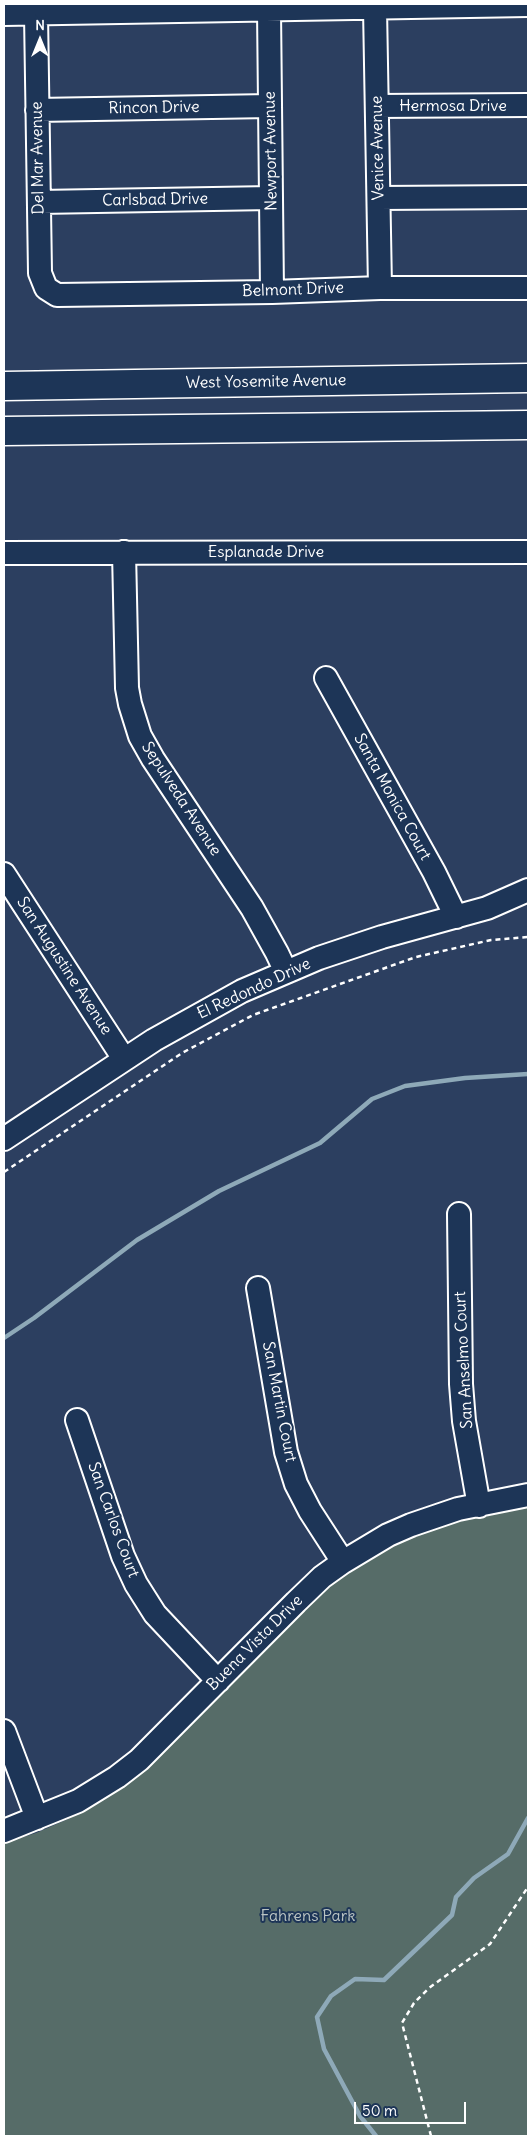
<!DOCTYPE html>
<style>
body{margin:0}
#map{position:relative;width:532px;height:2140px;overflow:hidden;background:#2c3f60;font-family:Delius,sans-serif}
canvas{display:block}
.frame{position:absolute;inset:0;border:5px solid #fff;pointer-events:none}
.north{position:absolute;left:15px;top:15px;width:50px;height:50px;-webkit-text-stroke:4px #1d3557;paint-order:stroke;rotate:0deg;font-size:14px;font-weight:700;line-height:20px;text-align:center;color:#fff}
.north::after{content:'';display:block;margin:auto;width:18px;height:22px;background:#fff;clip-path:polygon(50% 0,100% 100%,50% 72%,0 100%)}
.scale{position:absolute;left:354px;top:2102px;width:112px;height:22px;box-sizing:border-box;border:2px solid #fff;border-top:0;padding-left:6px;font-size:15px;line-height:18px;white-space:nowrap;color:#fff;-webkit-text-stroke:4px #1d3557;paint-order:stroke}
</style>
<div id="map">
<canvas width="532" height="2140"></canvas>
<div class="frame"></div>
<div class="north">N</div>
<div class="scale">50 m</div>
</div>
<script>
const context = document.querySelector('canvas').getContext('2d');
context.lineJoin = 'round';
function fillPath(path, color) { context.fillStyle = color; context.fill(path, 'evenodd'); }
const shape = rows => new Path2D(rows.map(r => 'M' + r).join(''));
function stroke(path, color, width, dash) { context.strokeStyle = color; context.lineWidth = width; context.lineCap = dash ? 'butt' : 'round'; context.setLineDash(dash || []); context.stroke(path); }
function write(font, color, halo, rows, align = 'center') {
  context.font = font + ' Delius,sans-serif'; context.lineWidth = 4; context.setLineDash([]); context.textBaseline = 'middle'; context.strokeStyle = halo; context.fillStyle = color; for (const [text, x, y, turn = 0] of rows) {
    context.save(); context.translate(x, y); context.rotate((+turn || 0) * Math.PI / 180); context.textAlign = isNaN(turn) ? turn : align; if (halo) context.strokeText(text, 0, 0); context.fillText(text, 0, 0); context.restore();
  }
}
const green = shape([
 [528,1507,528,2136,4,2136,4,1843,36,1833,68,1819,108,1796,127,1782,305,1607,341,1575,404,1539,460,1520]
]);
const stream = shape([
 [4,1338,34,1318,137,1240,219,1191,320,1143,372,1099,405,1086,465,1078,528,1074],
 [376,2136,360,2116,324,2049,317,2017,331,1996,355,1979,384,1980,452,1915,456,1897,474,1878,508,1854,528,1818]
]);
const path = shape([
 [4,1172,182,1053,253,1015,416,957,491,940,528,937],
 [431,2136,402,2023,414,2003,429,1988,490,1944,528,1887]
]);
const minor = shape([
 [375,8,380,288],
 [269,10,272,292],
 [4,14,528,5],
 [36,14,40,273,46,288,57,295,272,292,380,288,528,288],
 [377,106,528,105],
 [37,110,270,106],
 [379,198,528,197],
 [39,202,271,198],
 [124,552,127,688,130,704,140,736,153,759,252,908,277,953,286,972],
 [4,553,528,552],
 [326,678,434,872,456,917],
 [4,874,124,1059],
 [4,1139,154,1040,242,991,319,958,382,937,487,908,528,890],
 [459,1214,461,1384,464,1421,479,1506],
 [258,1288,286,1452,296,1484,310,1511,343,1562],
 [77,1420,123,1556,136,1584,155,1614,218,1681],
 [4,1731,37,1818],
 [4,1831,78,1801,117,1777,139,1760,296,1602,322,1577,343,1562,388,1535,411,1525,458,1509,528,1495]
]);
const major = shape([
 [4,386,528,378],
 [4,431,528,425]
]);
const streetNames = [
 ["Hermosa Drive",453,106],
 ["Rincon Drive",154,108,-1],
 ["Venice Avenue",378,148,-91],
 ["Newport Avenue",271,151,-91],
 ["Del Mar Avenue",38,158,-91],
 ["Carlsbad Drive",155,200,-1],
 ["Belmont Drive",293,290,-2],
 ["West Yosemite Avenue",266,382,-1],
 ["Esplanade Drive",266,552],
 ["Santa Monica Court",392,797,61],
 ["Sepulveda Avenue",181,799,57],
 ["San Augustine Avenue",64,966,57],
 ["El Redondo Drive",254,989,-25],
 ["San Anselmo Court",464,1360,-93],
 ["San Martin Court",279,1402,79],
 ["San Carlos Court",113,1520,70],
 ["Buena Vista Drive",255,1643,-45]
];
const parkNames = [
 ["Fahrens Park",308,1916]
];
fillPath(green, '#566c68');
stroke(stream, '#8ea9b8', 4.5);
stroke(minor, '#fff', 26);
stroke(major, '#fff', 31);
stroke(path, '#fff', 2.5, [5, 4]);
stroke(minor, '#1d3557', 22);
stroke(major, '#1d3557', 28);
write('16px', '#fff', '#1d3557', streetNames);
write('16px', '#bbc4c3', '#1d3557', parkNames);
</script>
